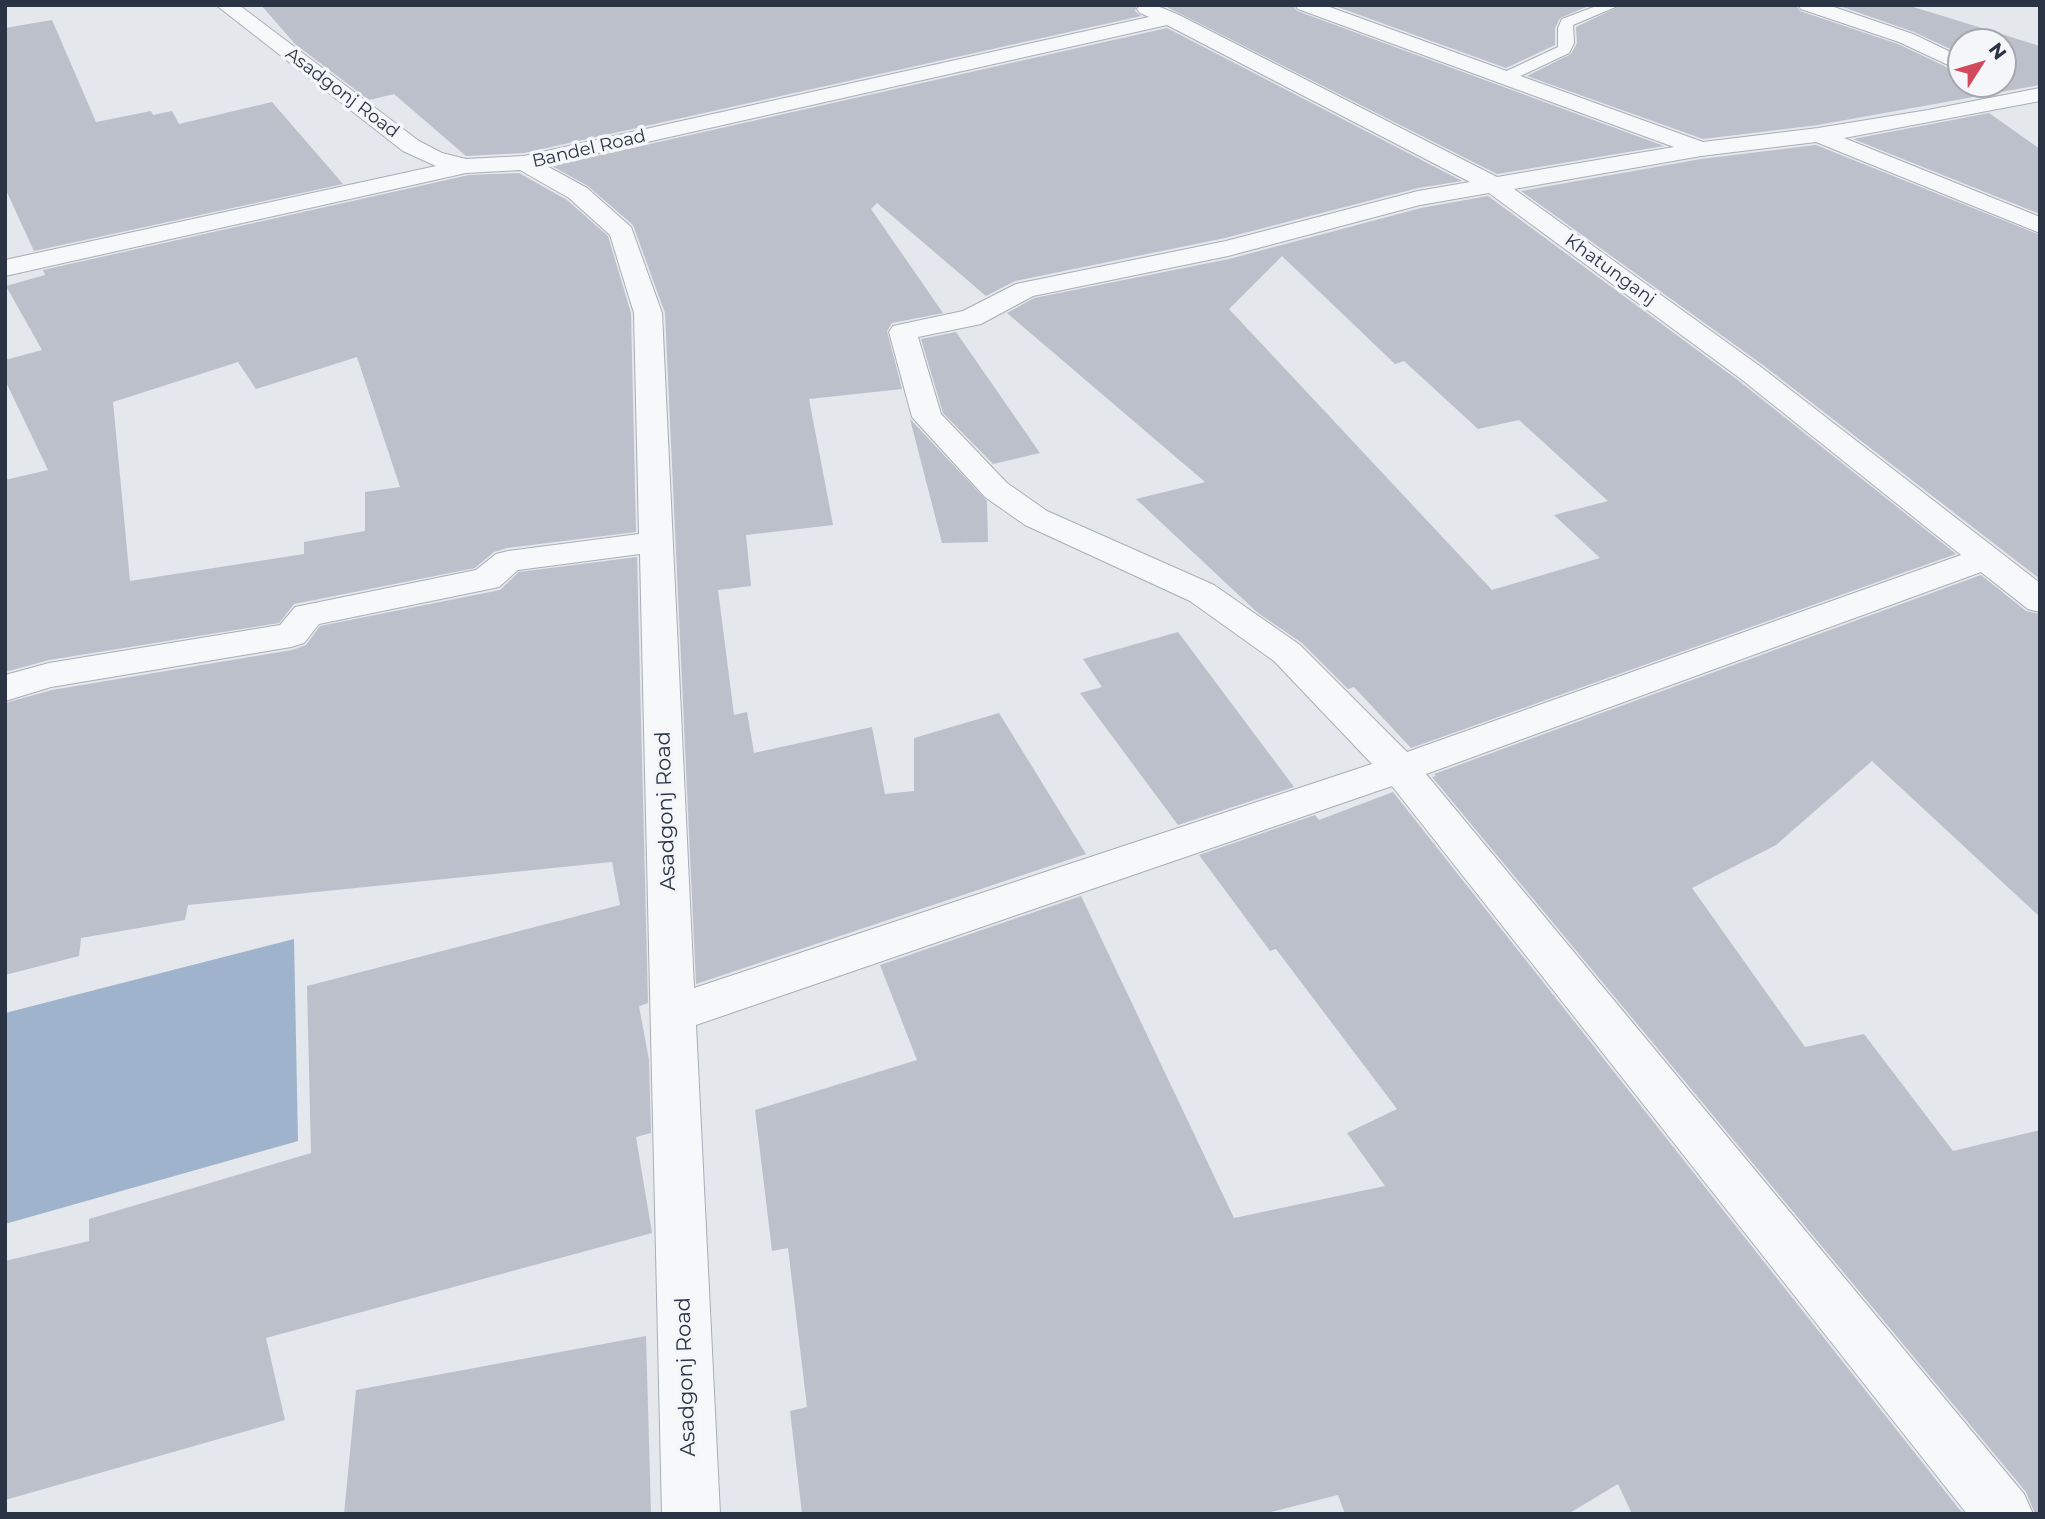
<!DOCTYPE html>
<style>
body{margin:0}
#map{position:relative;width:2045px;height:1519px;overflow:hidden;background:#e4e7ec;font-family:Montserrat,sans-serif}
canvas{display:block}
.frame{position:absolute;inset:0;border:7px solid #2b3445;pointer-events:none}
.north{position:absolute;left:1947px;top:28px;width:70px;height:70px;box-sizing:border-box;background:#f4f6f9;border:2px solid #a4a8b1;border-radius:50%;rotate:53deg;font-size:19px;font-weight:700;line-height:28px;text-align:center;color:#2b3445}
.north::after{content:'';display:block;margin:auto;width:24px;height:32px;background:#d1495b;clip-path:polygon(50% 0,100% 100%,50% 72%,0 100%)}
</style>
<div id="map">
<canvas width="2045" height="1519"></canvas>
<div class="frame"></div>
<div class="north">N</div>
</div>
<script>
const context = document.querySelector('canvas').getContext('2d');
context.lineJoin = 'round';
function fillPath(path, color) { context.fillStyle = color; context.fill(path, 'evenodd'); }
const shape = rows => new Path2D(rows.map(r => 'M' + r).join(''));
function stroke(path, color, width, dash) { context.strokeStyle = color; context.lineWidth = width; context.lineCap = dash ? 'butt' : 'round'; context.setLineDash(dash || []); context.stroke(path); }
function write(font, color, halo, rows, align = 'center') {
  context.font = font + ' Montserrat,sans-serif'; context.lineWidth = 7; context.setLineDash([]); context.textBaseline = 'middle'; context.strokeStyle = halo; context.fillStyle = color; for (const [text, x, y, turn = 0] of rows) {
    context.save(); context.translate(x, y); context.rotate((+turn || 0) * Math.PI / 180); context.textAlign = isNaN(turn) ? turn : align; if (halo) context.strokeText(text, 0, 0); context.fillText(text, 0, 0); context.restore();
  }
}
const water = shape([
 [294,939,298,1141,5,1224,5,1013]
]);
const building = shape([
 [261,5,1137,5,1135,11,1141,16,524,153,466,156,394,94,369,100,295,44],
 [1163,5,1293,5,1297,11,1664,146,1497,174],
 [1332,5,1591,5,1560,18,1555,28,1555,45,1506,68],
 [1622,5,1796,5,1800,11,1898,44,1961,74,1961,84,2003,84,2003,42,1961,42,1961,54,1914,32,1837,5,1907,5,2040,46,2040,85,1818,125,1703,139,1527,76,1571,54,1577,43,1576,27],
 [52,20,96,122,151,111,153,115,172,111,179,124,272,102,343,184,34,251,5,188,5,28],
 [1167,28,1462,181,1418,188,1225,238,1015,281,986,296,877,203,871,209,943,313,892,323,887,331,902,389,809,399,833,525,746,535,751,586,718,590,734,715,747,712,754,753,872,727,885,794,914,791,914,738,999,713,1086,854,696,984,665,313,633,225,588,186,552,166],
 [1989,113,2040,149,2040,214,1853,139],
 [1816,145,2040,235,2040,579,1763,365,1521,191,1701,159],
 [519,173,567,200,608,236,631,313,636,532,507,548,494,552,475,568,294,604,279,623,49,660,5,672,5,480,48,470,5,380,5,360,42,350,6,286,45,275,43,270,357,200,469,175],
 [357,357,400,487,365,492,365,531,304,542,304,554,130,581,113,402,238,362,256,389],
 [1488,196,1739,381,1956,554,1411,748,1354,687,1348,689,1302,643,1258,613,1136,499,1205,482,1007,313,1034,298,1229,259,1421,208],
 [1282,256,1395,364,1404,361,1478,429,1519,420,1608,501,1554,515,1600,558,1492,590,1229,309],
 [956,332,1040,453,993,464,943,413,921,339],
 [910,419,987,501,988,542,942,543],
 [637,557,648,1003,639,1006,649,1060,651,1133,636,1137,652,1233,266,1338,285,1420,5,1500,5,1261,89,1241,89,1219,311,1153,307,986,620,905,612,862,188,905,185,920,81,938,79,956,5,975,5,703,52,690,292,650,306,645,320,626,500,590,519,572],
 [1981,575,2026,611,2040,614,2040,917,1872,761,1776,845,1692,888,1805,1047,1864,1034,1953,1151,2040,1130,2040,1514,2035,1514,2026,1492,1432,777,1436,776,1434,774],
 [1178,632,1294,787,1178,825,1080,693,1102,687,1083,659],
 [1393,792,1963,1514,1632,1514,1618,1484,1568,1514,1345,1514,1338,1495,1263,1514,802,1514,790,1411,807,1407,788,1248,772,1251,755,1110,917,1060,880,965,1081,896,1234,1218,1385,1186,1347,1133,1397,1109,1276,949,1270,951,1199,855,1315,815,1319,820],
 [646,1336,651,1514,344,1514,356,1390]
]);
const service = shape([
 [1599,5,1620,5,1573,25,1574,43,1569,53,1510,81,1498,81,1496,78,1498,75,1558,47,1558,28,1562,19,1599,5]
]);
const minor = shape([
 [216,5,239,5,419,141,442,153,466,159,524,156,1149,17,1140,13,1137,9,1140,5,1155,5,1177,14,1497,177,1674,147,1298,9,1295,5,1324,5,1703,142,1818,128,1928,110,2040,88,2040,101,1844,138,2040,217,2040,233,1816,142,1701,156,1514,189,1761,367,2040,583,2040,612,2028,609,1981,572,1426,774,2024,1494,2033,1514,1967,1514,1392,786,696,1025,720,1514,662,1514,640,554,518,570,499,587,319,624,304,643,291,647,51,687,5,701,5,675,49,663,280,625,295,607,476,570,496,554,508,551,639,534,634,313,610,235,569,198,520,170,466,173,5,276,5,260,436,166,403,151,216,5],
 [1167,25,1470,182,1418,191,1226,241,1016,284,963,311,893,326,889,332,912,417,985,497,1025,525,1190,601,1274,661,1372,764,694,988,662,313,631,227,587,188,545,165,1167,25],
 [1489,193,1741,379,1961,555,1407,752,1300,645,1214,585,1047,511,1007,483,941,414,918,337,981,324,1033,296,1228,256,1420,205,1489,193],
 [1798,5,1828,5,1913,34,1961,57,1961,71,1899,42,1801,9,1798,5]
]);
const farStreetnames = [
 ["Asadgonj Road",342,93,37],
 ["Bandel Road",589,149,-13],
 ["Khatunganj",1610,270,36]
];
const streetNames = [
 ["Asadgonj Road",666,811,-92],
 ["Asadgonj Road",686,1377,-92]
];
fillPath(water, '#9fb4cc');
fillPath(building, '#bbc0ca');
stroke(service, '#a9aeb7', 2);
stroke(minor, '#a9aeb7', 2);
fillPath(service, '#f7f8fa');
fillPath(minor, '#f7f8fa');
write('18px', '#2b3445', '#f4f6f9', farStreetnames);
write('21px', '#2b3445', '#f4f6f9', streetNames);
</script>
